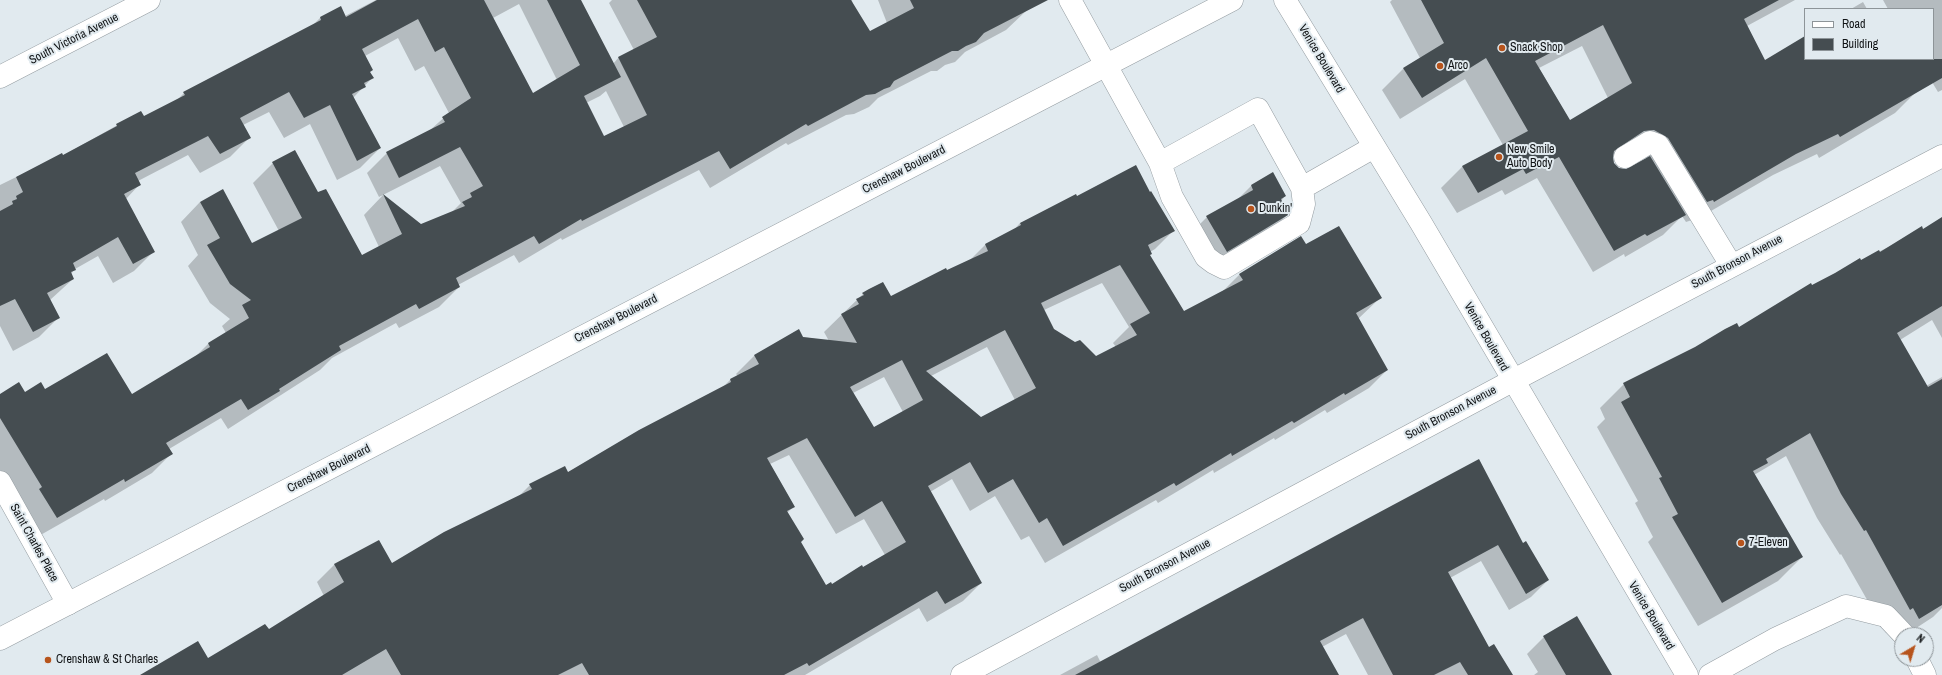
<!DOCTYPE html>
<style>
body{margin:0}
#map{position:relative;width:1942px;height:675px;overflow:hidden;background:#e1eaef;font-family:"Archivo Narrow",sans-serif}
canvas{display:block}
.legend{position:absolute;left:1804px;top:8px;width:130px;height:52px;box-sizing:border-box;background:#e1eaef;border:1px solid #8d9498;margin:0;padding:5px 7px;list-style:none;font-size:12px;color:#101315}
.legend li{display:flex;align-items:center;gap:8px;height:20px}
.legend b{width:20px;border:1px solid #8d9498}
.north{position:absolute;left:1894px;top:627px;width:40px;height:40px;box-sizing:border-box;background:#e1eaef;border:1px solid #8d9498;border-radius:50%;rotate:38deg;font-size:11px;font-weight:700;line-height:16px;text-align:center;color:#101315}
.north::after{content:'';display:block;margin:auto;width:14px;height:18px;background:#b7541c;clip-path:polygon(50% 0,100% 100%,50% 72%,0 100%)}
</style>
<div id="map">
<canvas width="1942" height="675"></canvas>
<ul class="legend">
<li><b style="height:5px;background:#fff"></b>Road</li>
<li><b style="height:11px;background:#454d51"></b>Building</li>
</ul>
<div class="north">N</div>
</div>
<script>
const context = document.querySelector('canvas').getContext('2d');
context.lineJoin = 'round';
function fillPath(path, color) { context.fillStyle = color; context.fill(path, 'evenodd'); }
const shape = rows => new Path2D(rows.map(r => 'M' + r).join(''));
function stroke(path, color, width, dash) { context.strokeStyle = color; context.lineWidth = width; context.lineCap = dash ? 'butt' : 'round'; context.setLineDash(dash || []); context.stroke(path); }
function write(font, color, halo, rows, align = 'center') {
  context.font = font + ' "Archivo Narrow",sans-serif'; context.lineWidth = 4; context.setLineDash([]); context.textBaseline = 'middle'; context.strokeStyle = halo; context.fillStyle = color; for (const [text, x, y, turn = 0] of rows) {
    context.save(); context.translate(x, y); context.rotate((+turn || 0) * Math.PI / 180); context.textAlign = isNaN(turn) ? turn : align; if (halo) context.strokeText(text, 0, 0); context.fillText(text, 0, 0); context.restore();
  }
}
const shadow = shape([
 [376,0,580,0,613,64,619,57,634,50,609,3,612,0,852,0,853,6,870,32,887,23,878,0,1020,0,1026,11,1006,30,965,52,955,62,945,65,937,71,931,71,878,98,869,107,854,114,846,115,788,145,786,143,710,188,699,170,562,240,561,238,519,263,514,255,458,285,459,287,439,307,399,328,396,323,332,358,320,370,228,429,221,418,169,449,171,454,152,473,105,501,104,499,37,537,23,507,0,470,0,395,45,391,131,396,195,357,208,344,226,333,222,326,230,319,210,303,188,266,198,255,181,222,200,202,252,245,279,231,253,183,273,163,318,194,361,257,379,247,364,215,383,195,421,225,452,212,461,203,440,166,379,197,367,173,387,153,428,132,449,113,424,66,415,71,398,38,365,56,372,78,353,98,380,148,360,168,337,180,310,124,284,138,269,112,243,125,250,137,230,157,200,173,188,155,138,181,139,185,126,199,154,251,134,271,113,283,98,256,75,269,71,274,73,279,50,300,59,317,39,337,13,351,0,326,0,185,61,155,62,156,141,112,143,117,177,100,184,93,312,26,320,18,345,16],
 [519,4,557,80,533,95,493,18],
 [606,91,624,127,604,137,586,103,600,96],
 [1392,0,1795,0,1747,26,1765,61,1805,37,1805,59,1933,59,1933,9,1888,9,1883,0,1942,0,1942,90,1938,92,1926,72,1916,92,1895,113,1819,158,1817,154,1773,175,1692,222,1692,220,1686,222,1682,216,1663,235,1625,257,1624,254,1593,272,1537,178,1505,195,1502,190,1457,213,1441,188,1462,167,1503,145,1465,79,1400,119,1382,90,1403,69,1420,58,1390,2],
 [1582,46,1608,98,1570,121,1539,68],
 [1633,151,1647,159,1626,170,1618,169,1613,164,1612,158,1622,152],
 [1863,2,1867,9,1851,9],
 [1273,174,1285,196,1281,201,1287,215,1274,228,1213,265,1193,231,1207,217,1237,200,1251,186],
 [1150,193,1173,231,1155,249,1150,252,1149,255,1184,312,1222,292,1240,274,1305,245,1380,298,1358,319,1387,370,1369,388,1327,413,1325,410,1275,440,1274,438,1214,473,1213,470,1158,503,1156,500,1045,563,1029,536,1021,540,995,496,970,511,952,479,930,492,981,583,963,601,927,622,919,608,805,675,288,675,324,596,317,582,335,564,391,564,519,496,530,485,567,473,723,387,730,380,738,376,736,374,754,356,798,330,803,337,829,341,824,332,863,294,890,298,970,260,985,245,1013,231,1020,223,1076,197],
 [1102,283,1129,327,1113,343,1116,347,1096,358,1053,330,1044,310],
 [987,347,1015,400,980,418,931,376],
 [884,377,903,412,873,428,853,393],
 [789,455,836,534,864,519,885,555,832,585,826,586,800,542,787,513,794,506,770,464],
 [1942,222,1942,338,1932,320,1900,340,1926,386,1942,377,1942,608,1933,617,1895,642,1889,631,1886,633,1841,554,1840,555,1817,518,1786,456,1754,475,1802,557,1778,581,1698,626,1648,542,1653,537,1635,503,1638,501,1597,427,1605,419,1600,408,1624,384,1739,328,1811,286,1922,230],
 [1479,460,1522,544,1548,580,1531,597,1509,610,1481,561,1450,578,1489,648,1512,675,1368,675,1346,634,1322,647,1338,675,1060,675,1097,655,1101,663],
 [1544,637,1611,675,1534,675,1538,672,1527,654]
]);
const building = shape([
 [377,0,484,0,533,93,580,65,547,0,581,0,621,77,584,96,604,136,647,115,618,57,657,37,637,0,851,0,870,31,914,8,910,0,1048,0,984,33,976,42,966,46,958,51,952,51,894,81,890,87,884,89,875,94,866,95,808,126,806,124,730,169,719,151,582,221,581,219,539,244,534,236,456,278,460,287,419,309,416,304,339,346,341,350,279,389,280,391,248,410,241,399,166,443,173,454,125,482,124,479,57,518,39,489,42,487,0,418,0,394,19,382,25,392,41,382,45,389,107,353,132,394,210,347,208,343,249,318,242,305,251,300,230,284,207,245,220,238,200,202,223,189,252,243,302,218,272,162,295,150,318,192,326,189,362,255,402,234,383,194,421,224,465,206,462,202,472,197,470,193,483,186,460,147,399,178,386,152,445,122,442,117,471,98,444,47,435,52,418,19,362,49,373,70,370,72,374,78,364,83,366,87,352,94,381,148,357,161,330,105,304,118,289,92,240,118,251,138,220,154,208,136,135,173,141,185,124,194,155,252,133,264,118,237,73,263,76,270,71,272,74,279,47,293,60,318,33,332,15,299,0,306,0,211,13,204,12,201,17,199,16,196,23,192,16,177,62,153,63,155,117,126,116,124,141,111,144,116,185,95,183,92,321,20,320,17,341,6,346,17],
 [1421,0,1779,0,1744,19,1765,60,1805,36,1805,59,1942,59,1942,78,1840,137,1838,134,1796,154,1714,202,1713,200,1707,202,1668,138,1654,130,1644,131,1614,151,1613,157,1614,163,1619,168,1626,169,1650,156,1686,215,1647,236,1645,234,1614,251,1559,157,1526,174,1523,169,1478,193,1462,166,1528,131,1486,58,1422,98,1403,68,1444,43],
 [1603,25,1632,83,1570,120,1535,61],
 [1136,165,1150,192,1151,191,1175,231,1148,245,1152,254,1150,255,1184,311,1243,280,1239,274,1301,236,1306,244,1339,226,1382,298,1356,313,1388,370,1345,395,1344,393,1294,423,1292,421,1232,456,1231,453,1176,486,1174,483,1063,546,1047,518,1039,523,1013,479,988,493,970,462,928,486,982,583,945,604,937,591,809,666,807,663,784,675,589,675,582,663,558,675,401,675,386,649,342,675,140,675,198,641,208,658,265,624,269,629,344,582,334,564,379,540,392,563,444,532,532,489,529,484,565,466,568,472,639,430,731,382,730,379,759,364,754,355,799,329,803,337,857,343,841,314,859,304,856,299,864,295,862,293,869,289,883,282,891,296,946,268,947,270,988,251,985,244,1021,225,1020,223,1076,194,1077,196],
 [1120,265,1150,313,1130,324,1137,335,1096,356,1080,340,1075,342,1054,329,1041,303],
 [1005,330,1036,388,981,417,926,371],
 [902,360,923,400,874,427,850,387],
 [807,438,855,517,882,501,906,542,863,567,862,565,832,584,831,582,826,585,801,542,804,539,787,511,795,507,767,458],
 [1273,172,1286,196,1281,199,1288,215,1227,252,1206,216,1253,190,1251,185],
 [1942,217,1942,306,1897,333,1928,387,1942,379,1942,605,1919,619,1913,608,1910,610,1866,530,1864,531,1841,494,1810,433,1766,459,1768,463,1753,471,1803,557,1722,603,1672,517,1678,514,1659,478,1662,477,1621,402,1630,397,1623,383,1695,347,1725,329,1737,323,1739,327,1811,283,1812,285,1835,273,1860,258,1861,260,1879,250,1880,252,1922,226,1923,229],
 [1479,459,1523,543,1526,541,1549,580,1526,594,1498,545,1448,572,1489,647,1494,644,1513,675,1468,675,1460,662,1434,675,1393,675,1363,618,1320,641,1339,675,1075,675],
 [1577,616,1612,675,1566,675,1543,636]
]);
const minor = shape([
 [1070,0,1160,163,1258,109,1302,188,1374,147],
 [0,77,149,0],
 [1625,157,1650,142,1658,145,1731,265],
 [1160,163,1172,197,1206,257,1214,263,1224,268,1299,223,1304,204,1302,188],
 [0,482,68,604],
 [1917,659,1925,675],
 [962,675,1512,381,1942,156],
 [1710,675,1775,639,1846,606,1886,616,1904,635]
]);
const major = shape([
 [1285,0,1421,223,1687,675],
 [0,639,1232,0]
]);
const markers = [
 [1502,48,4,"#b7541c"],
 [1440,66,4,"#b7541c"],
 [1499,157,4,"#b7541c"],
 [1251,209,4,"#b7541c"],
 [1741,543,4,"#b7541c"],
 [48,660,4,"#b7541c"]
];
const streetNames = [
 ["South Victoria Avenue",74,39,-27],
 ["Venice Boulevard",1321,59,59],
 ["Crenshaw Boulevard",904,170,-27],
 ["South Bronson Avenue",1737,262,-28],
 ["Crenshaw Boulevard",616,319,-27],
 ["Venice Boulevard",1486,337,60],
 ["South Bronson Avenue",1451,413,-28],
 ["Crenshaw Boulevard",329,469,-27],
 ["Saint Charles Place",34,543,61],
 ["South Bronson Avenue",1165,566,-28],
 ["Venice Boulevard",1651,616,59]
];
const poiNames = [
 ["Snack Shop",1510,48],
 ["Arco",1448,66],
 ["New Smile",1507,150],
 ["Auto Body",1507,164],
 ["Dunkin'",1259,209],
 ["7-Eleven",1749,543],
 ["Crenshaw & St Charles",56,660]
];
fillPath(shadow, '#0003');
fillPath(building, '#454d51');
stroke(minor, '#949ca1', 23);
stroke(major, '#949ca1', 23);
stroke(minor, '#fff', 22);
stroke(major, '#fff', 22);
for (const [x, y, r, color] of markers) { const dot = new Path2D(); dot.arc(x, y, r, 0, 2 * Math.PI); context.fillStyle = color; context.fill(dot); stroke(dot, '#e1eaef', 1.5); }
write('12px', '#101315', '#e1eaef', streetNames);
write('12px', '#101315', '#e1eaef', poiNames, 'left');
</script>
